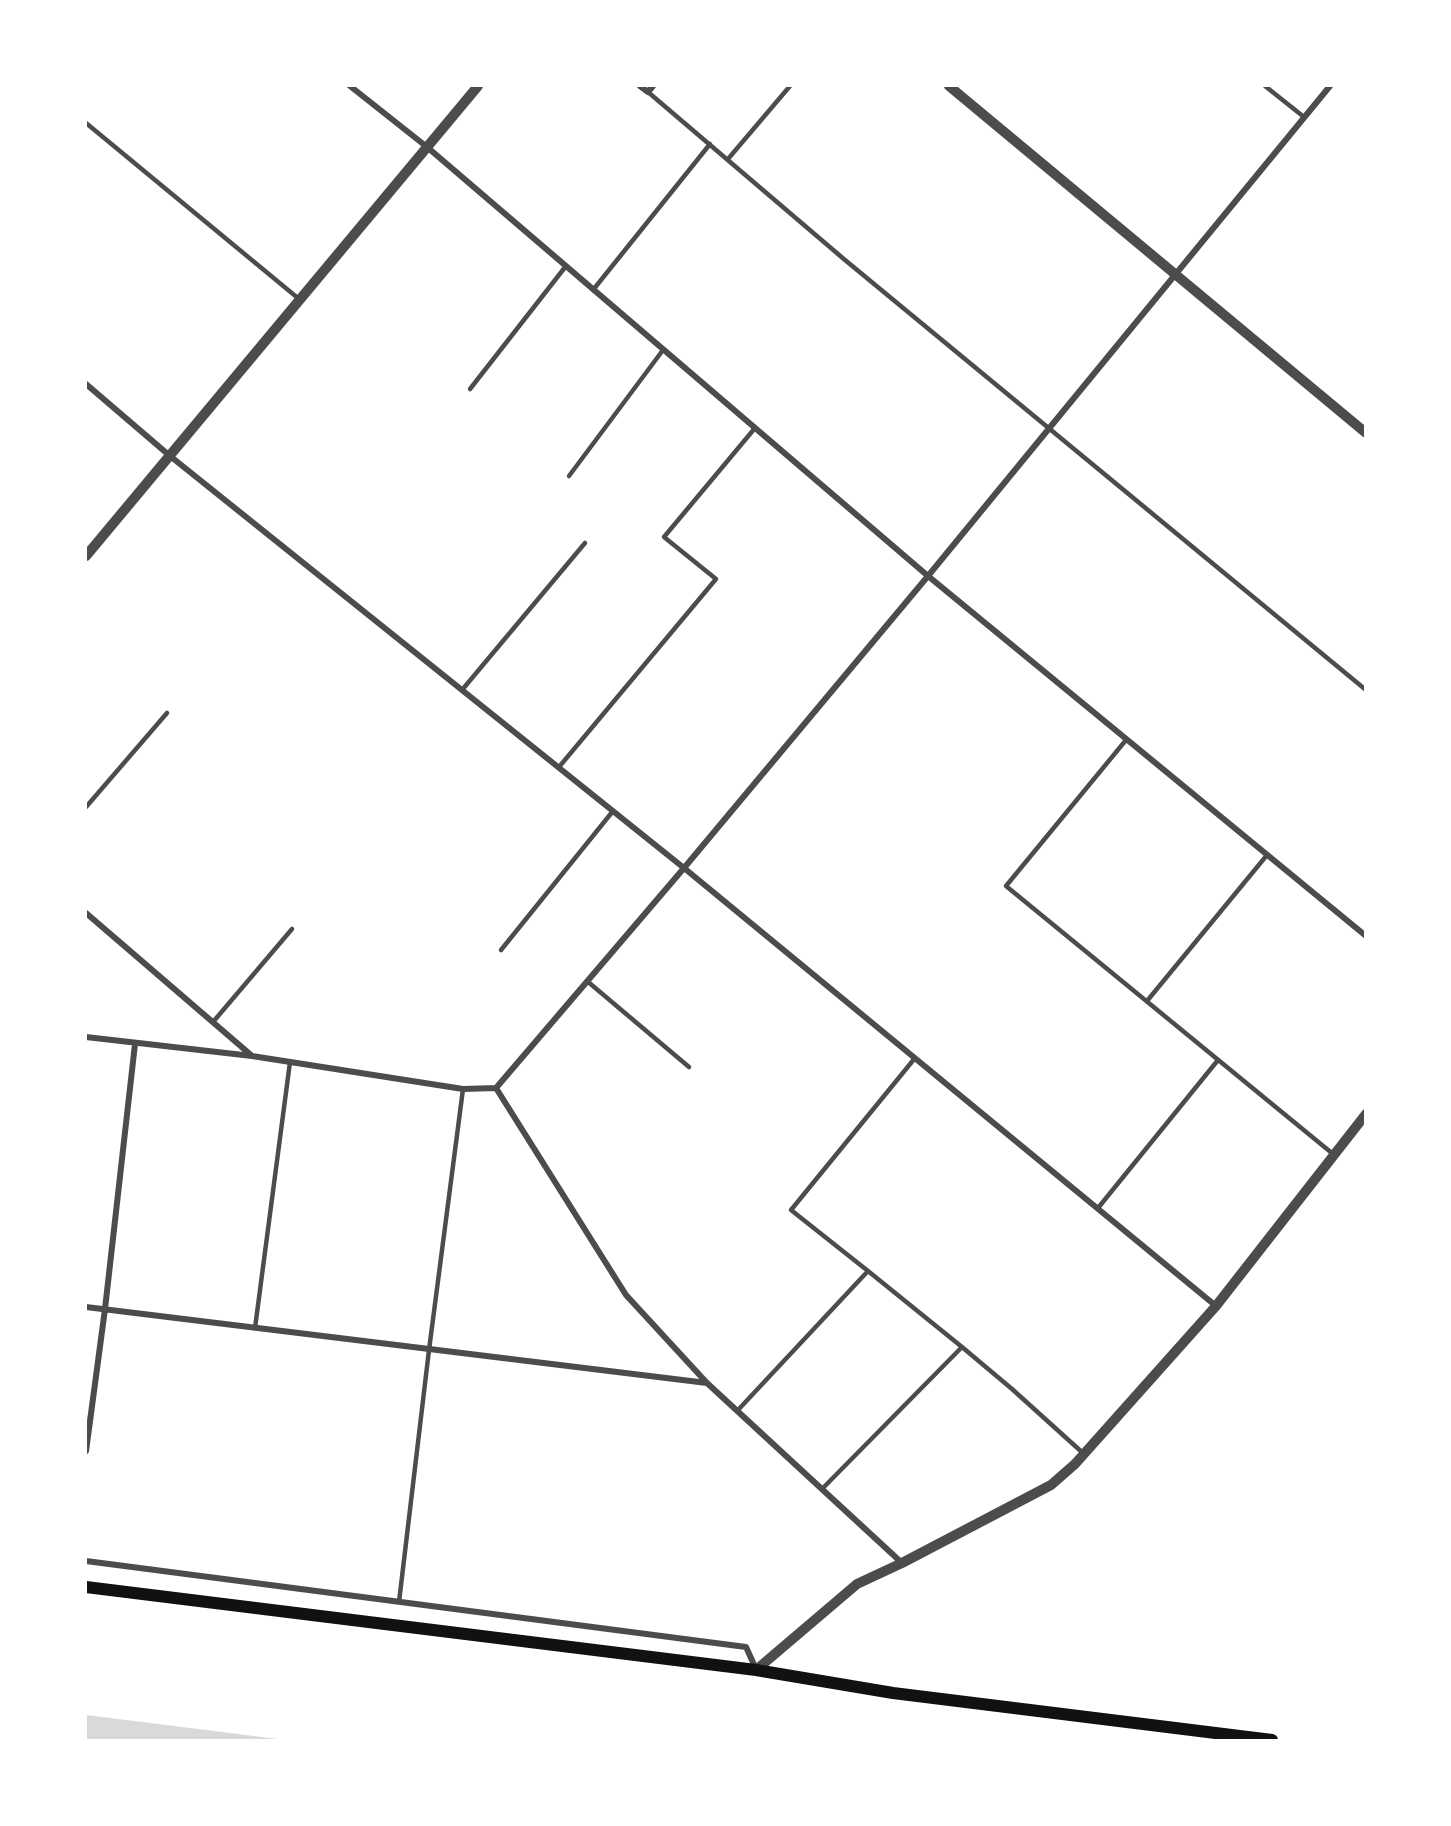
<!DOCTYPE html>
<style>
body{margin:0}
#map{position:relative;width:1451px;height:1826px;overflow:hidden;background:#fff;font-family:"DejaVu Sans",sans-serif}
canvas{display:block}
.frame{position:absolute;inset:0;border:87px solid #fff;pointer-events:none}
</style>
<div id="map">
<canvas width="1451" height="1826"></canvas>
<div class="frame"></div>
</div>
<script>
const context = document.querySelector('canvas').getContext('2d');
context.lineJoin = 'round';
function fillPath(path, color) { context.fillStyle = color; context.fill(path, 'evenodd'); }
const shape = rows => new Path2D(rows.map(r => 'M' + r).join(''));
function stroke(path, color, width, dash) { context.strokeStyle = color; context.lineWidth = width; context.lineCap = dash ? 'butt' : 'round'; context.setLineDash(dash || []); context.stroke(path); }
const water = shape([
 [86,1715,286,1740,287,1740,86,1740]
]);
const service = shape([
 [1265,86,1304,117],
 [648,92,845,260,1366,690],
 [86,123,299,299],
 [728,159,790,86],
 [593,290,710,144],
 [470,389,566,266],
 [569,476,663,350],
 [462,690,585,543],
 [1126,740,1006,886,1333,1154],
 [559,767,716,579,664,537,755,428],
 [86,807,167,713],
 [501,950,613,811],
 [587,981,689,1067],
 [1147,1001,1267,855],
 [213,1022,292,929],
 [1098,1208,1218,1060],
 [868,1271,791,1210,915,1058],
 [255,1328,290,1062],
 [962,1347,1012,1389,1084,1454],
 [738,1410,868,1271,962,1347,823,1488],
 [399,1602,429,1350,463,1089]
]);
const minor = shape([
 [350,86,427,147,928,576,1366,936],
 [640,86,648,92,653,86],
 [86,384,170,456,684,868,1216,1306],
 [86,913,251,1055],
 [86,1037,252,1056,463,1089,496,1088,684,868,928,576,1330,86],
 [496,1088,626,1295,707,1383,902,1563],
 [86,1307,707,1383],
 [86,1451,105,1309,135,1044],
 [86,1561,746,1647,756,1669]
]);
const tertiary = shape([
 [949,86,1366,433],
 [86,556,478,86],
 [756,1670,857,1584,902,1563,1051,1485,1075,1464,1216,1306,1366,1114]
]);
const secondary = shape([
 [86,1587,756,1670,893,1693,1272,1740]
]);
fillPath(water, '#d9d9d9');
stroke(service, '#4c4c4c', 4.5);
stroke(minor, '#4c4c4c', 6);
stroke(tertiary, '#4c4c4c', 10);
stroke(secondary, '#111', 12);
</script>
